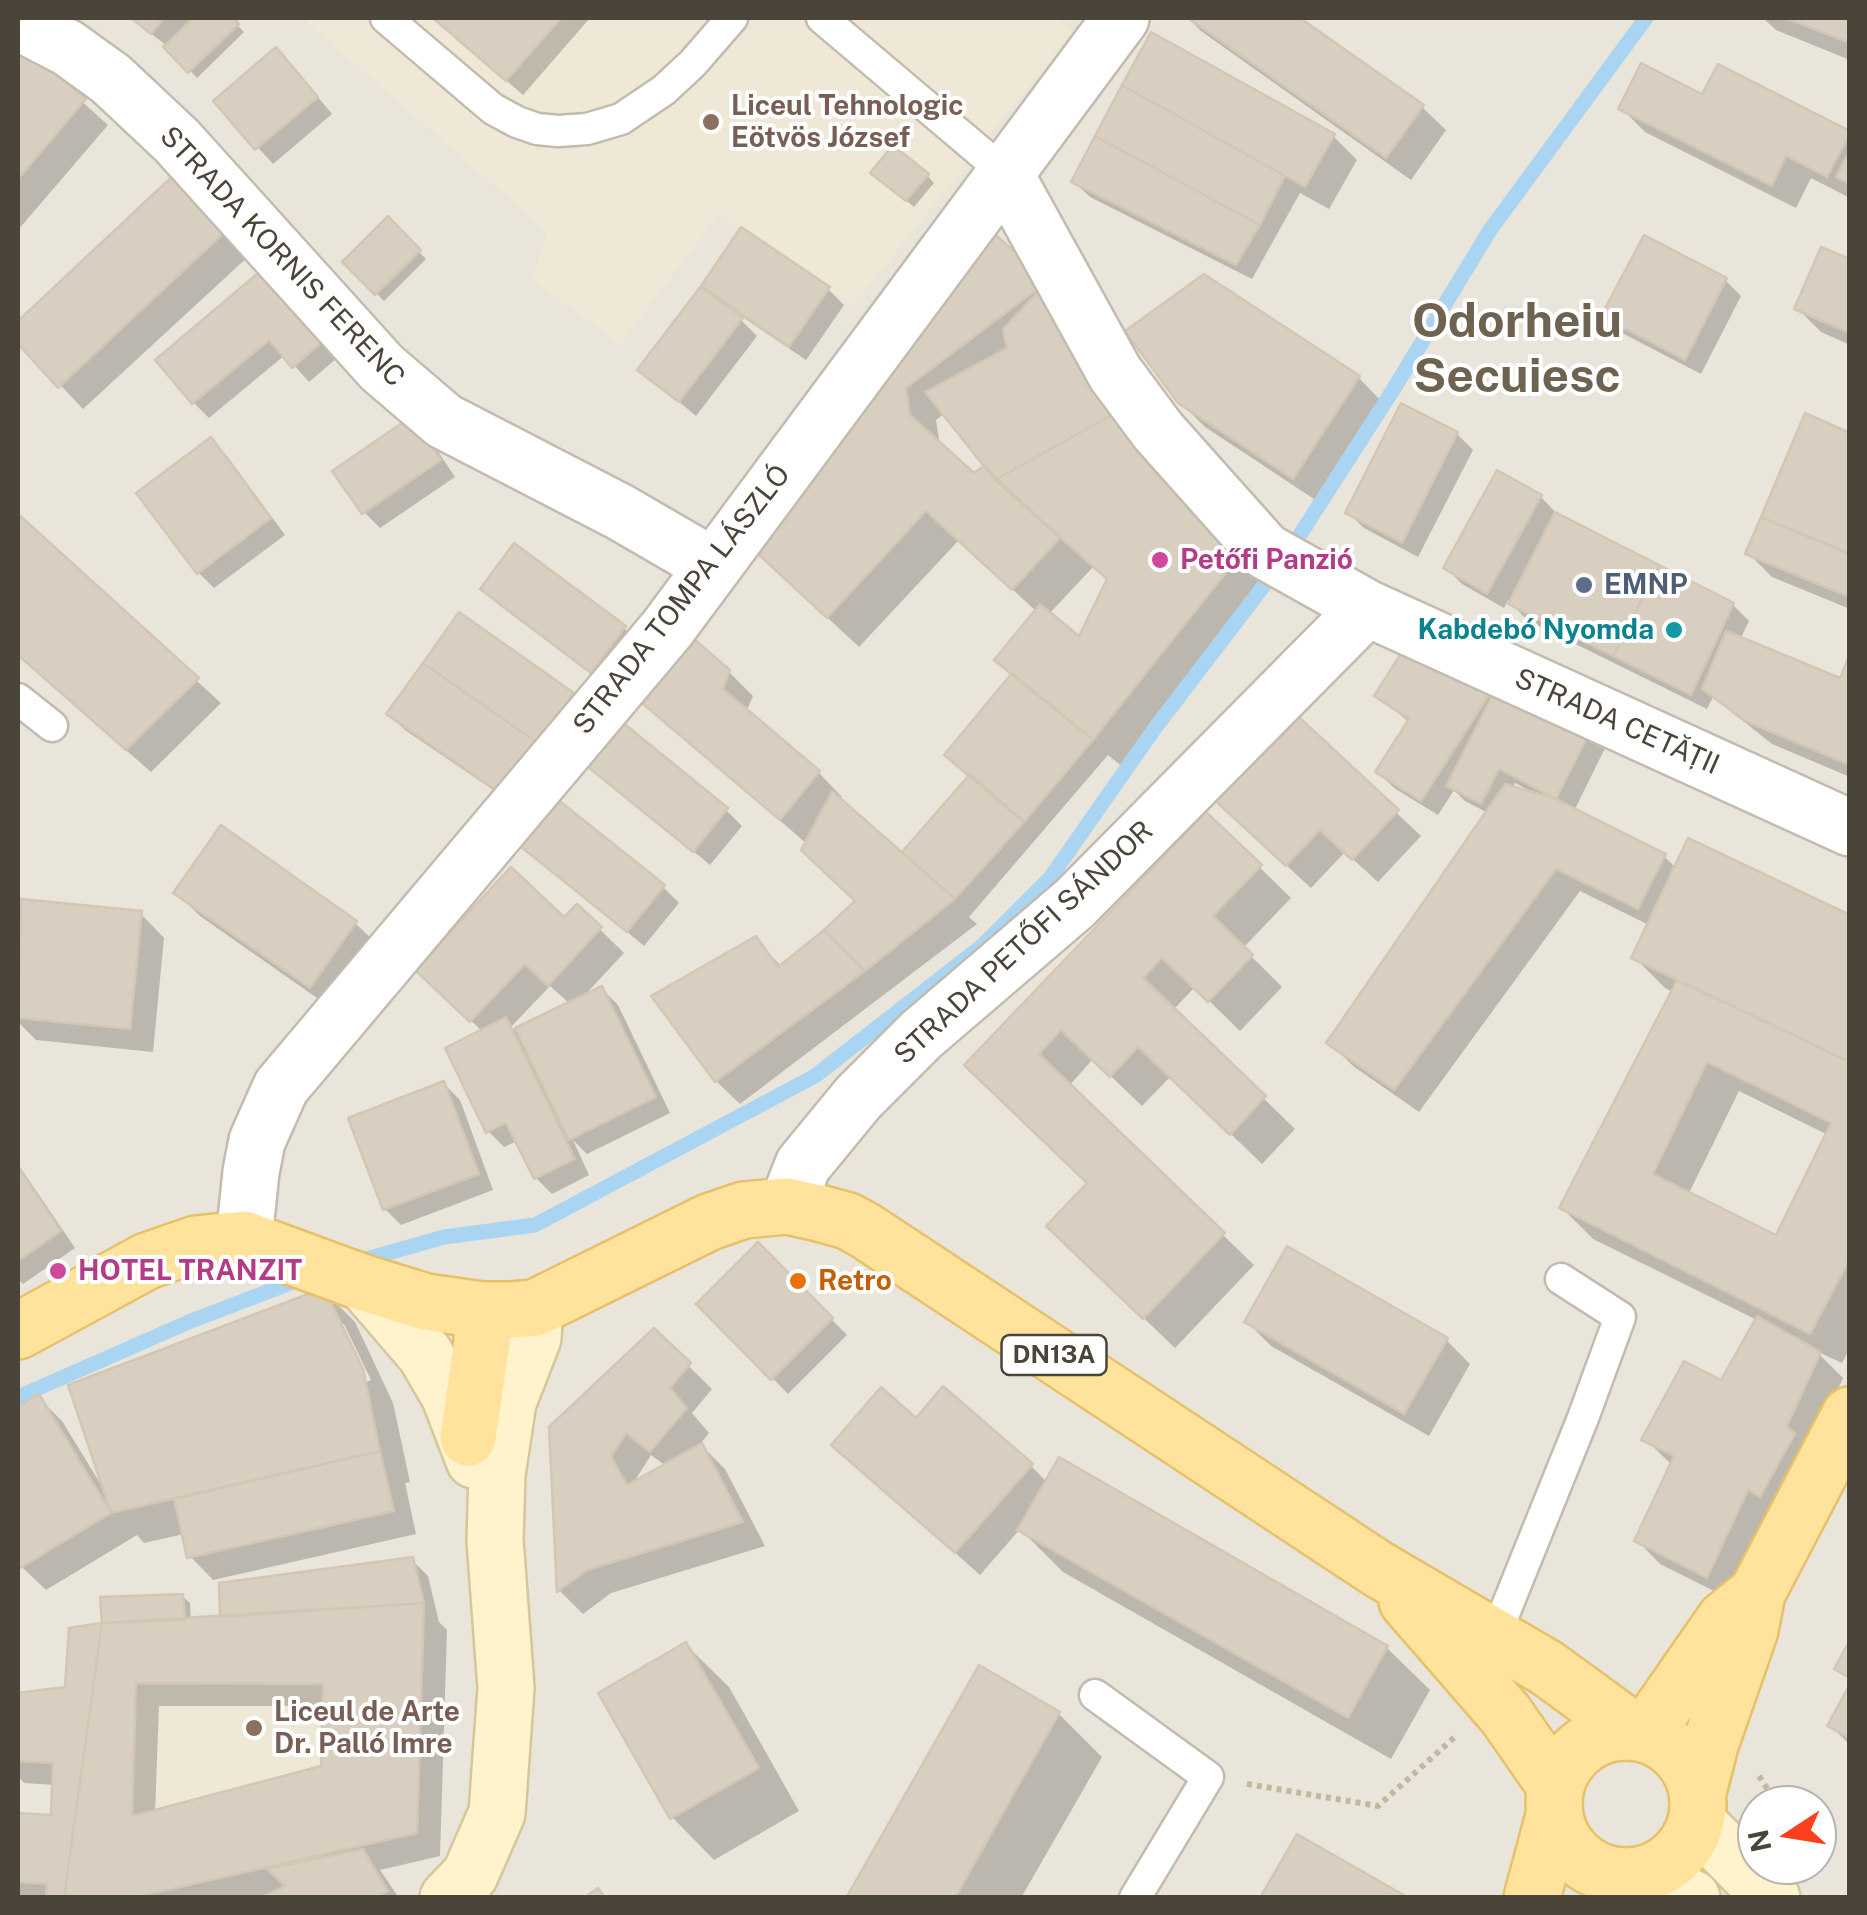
<!DOCTYPE html>
<meta charset="utf-8">
<style>
body{margin:0}
#map{position:relative;width:1867px;height:1915px;overflow:hidden;background:#f6f3ec;font-family:"Public Sans",sans-serif}
canvas{display:block}
.frame{position:absolute;inset:0;border:20px solid #4b4439;pointer-events:none}
.north{position:absolute;left:1737px;top:1785px;width:100px;height:100px;box-sizing:border-box;background:#fff;border:2px solid #b7b4b0;border-radius:50%;rotate:258deg;font-size:28px;font-weight:700;line-height:40px;text-align:center;color:#4b4439}
.north::after{content:'';display:block;margin:auto;width:35px;height:45px;background:#fc3f1d;clip-path:polygon(50% 0,100% 100%,50% 72%,0 100%)}
</style>
<div id="map">
<canvas width="1867" height="1915"></canvas>
<div class="frame"></div>
<div class="north">N</div>
</div>
<script>
const context = document.querySelector('canvas').getContext('2d');
context.lineJoin = 'round';
function fillPath(path, color) { context.fillStyle = color; context.fill(path, 'evenodd'); }
const shape = rows => new Path2D(rows.map(r => 'M' + r).join(''));
function stroke(path, color, width, dash) { context.strokeStyle = color; context.lineWidth = width; context.lineCap = dash ? 'butt' : 'round'; context.setLineDash(dash || []); context.stroke(path); }
function write(font, color, halo, rows, align = 'center') {
  context.font = font + ' "Public Sans",sans-serif'; context.lineWidth = 8; context.setLineDash([]); context.textBaseline = 'middle'; context.strokeStyle = halo; context.fillStyle = color; for (const [text, x, y, turn = 0] of rows) {
    context.save(); context.translate(x, y); context.rotate((+turn || 0) * Math.PI / 180); context.textAlign = isNaN(turn) ? turn : align; if (halo) context.strokeText(text, 0, 0); context.fillText(text, 0, 0); context.restore();
  }
}
const residential = shape([
 [18,18,1849,18,1849,1897,18,1897],
 [1757,1805,1817,1805,1817,1865,1757,1865]
]);
const education = shape([
 [303,18,1055,18,1073,31,853,305,719,214,620,344,532,279,547,232],
 [424,1603,417,1833,132,1897,102,1623]
]);
const shadow = shape([
 [131,18,230,18,244,32,197,78,167,46],
 [434,18,590,18,523,95],
 [1188,18,1296,18,1422,107,1446,130,1411,180,1201,31],
 [1763,18,1850,18,1850,60,1776,30],
 [1152,35,1333,136,1357,160,1329,209,1300,193,1252,279,1090,197,1074,182],
 [18,44,108,125,18,230],
 [292,66,332,114,273,164,216,101],
 [1703,98,1849,133,1850,198,1811,178,1796,208,1645,132,1621,108],
 [927,175,934,183,914,207,881,180],
 [177,176,251,254,83,409,18,340,18,324],
 [388,220,426,259,384,301,346,262],
 [991,234,1280,574,1125,769,1108,755,969,917,977,924,740,1104,716,1081,755,939,782,967,858,901,807,844,632,692,729,672,753,696,746,712,819,773,842,797,839,801,913,865,916,862,971,776,1013,676,997,660,1037,612,959,540,859,647,775,569],
 [945,413,995,481,973,477,940,446,936,420],
 [1093,567,1108,581,1080,639,1049,614],
 [1850,262,1850,345,1821,332,1797,308],
 [270,267,344,352,309,382,285,355,209,418,194,403],
 [1204,277,1359,378,1382,402,1317,501,1205,427,1180,402],
 [1725,280,1741,296,1701,374,1620,332,1604,316],
 [703,287,828,289,844,305,806,360,741,316,739,318,757,336,696,416,640,369],
 [1457,434,1473,450,1418,557,1364,528,1348,513],
 [427,435,455,477,380,528,364,512],
 [1850,435,1850,609,1772,577,1748,553],
 [211,440,227,456,285,535,214,588,199,573],
 [1541,497,1556,513,1733,605,1749,621,1740,640,1841,682,1850,661,1850,777,1772,744,1713,697,1707,709,1527,620,1508,600,1504,608,1462,584,1446,568],
 [18,518,221,703,151,772,18,655],
 [483,589,624,628,640,644,608,687,499,605],
 [1489,694,1494,699,1609,740,1574,811,1664,856,1676,868,1850,918,1850,1348,1842,1363,1816,1351,1843,1378,1810,1451,1732,1600,1660,1564,1637,1540,1672,1465,1645,1439,1722,1383,1757,1320,1593,1239,1562,1208,1674,993,1665,988,1634,957,1649,925,1580,891,1419,1112,1353,1066,1330,1043,1488,813,1465,801,1454,790,1438,815,1394,788,1378,772,1409,722,1377,696],
 [1515,783,1532,792,1512,789],
 [1739,1091,1828,1135,1777,1239,1688,1195],
 [572,695,588,711,521,809,405,730,389,714],
 [1289,711,1421,836,1378,882,1345,852,1311,888,1235,818],
 [586,762,726,810,742,826,710,865],
 [1206,815,1291,898,1243,948,1282,987,1240,1031,1195,987,1173,1010,1295,1129,1262,1164,1171,1076,1142,1106,1093,1059,1069,1086,1254,1265,1175,1348,1080,1257,1090,1184,998,1095],
 [523,846,663,887,679,903,644,946],
 [177,893,355,923,379,946,334,1010,200,916],
 [23,902,141,914,164,938,153,1052,36,1040,18,1022,18,958],
 [577,907,624,953,582,998,602,989,618,1005,670,1113,587,1154,573,1140,589,1175,552,1194,536,1178,517,1141,504,1147,488,1131,483,1032,442,993,564,921],
 [550,986,570,1004,516,1031,511,1027],
 [444,1084,460,1100,493,1190,401,1225,385,1209],
 [18,1164,75,1248,23,1284,18,1279],
 [758,1245,847,1335,788,1394,699,1304],
 [324,1291,355,1322,393,1403,410,1482,405,1483,416,1534,213,1580,190,1556,184,1534,144,1543,137,1535,46,1590,22,1567,18,1559,18,1410,38,1397,62,1421,103,1488],
 [338,1324,344,1324,371,1380,366,1382],
 [1247,1322,1446,1340,1470,1364,1429,1436,1271,1346],
 [654,1332,712,1389,692,1413,709,1433,700,1444,725,1469,765,1546,611,1593,583,1614,560,1591,552,1428],
 [651,1455,666,1466,632,1485],
 [916,1422,1031,1466,1047,1482,1387,1648,1430,1690,1391,1759,1063,1572,1020,1529,980,1575,834,1445],
 [412,1560,428,1576,439,1622,447,1630,440,1856,380,1870,399,1898,18,1898,18,1815,54,1818,55,1785,24,1783,18,1776,18,1696,68,1689,109,1628,182,1596,190,1603,191,1622,226,1620],
 [159,1706,325,1706,323,1768,155,1813],
 [686,1645,729,1687,799,1811,714,1860,672,1817],
 [980,1669,1059,1714,1102,1757,1021,1898,849,1898],
 [1850,1689,1850,1745,1830,1725]
]);
const stream = shape([
 [356,1262,444,1237,535,1225,815,1076,982,946,1050,878,1155,728,1285,558,1393,390,1490,230,1646,18],
 [18,1397,191,1321,301,1279]
]);
const building = shape([
 [131,18,164,18,151,34,131,18],
 [193,18,233,18,239,24,188,73,163,47,193,18],
 [433,18,561,18,506,81,433,18],
 [1188,18,1300,18,1424,105,1386,158,1188,18],
 [1786,18,1850,18,1850,43,1786,18],
 [1151,32,1335,134,1305,187,1122,85,1151,32],
 [18,40,86,99,18,179,18,40],
 [276,47,318,97,255,150,213,101,276,47],
 [1641,63,1702,94,1718,64,1850,131,1850,134,1827,177,1786,156,1772,186,1618,109,1641,63],
 [1122,85,1285,176,1260,225,1095,136,1122,85],
 [1095,136,1260,225,1236,265,1071,182,1095,136],
 [893,145,929,174,906,201,870,173,893,145],
 [1850,150,1850,184,1836,177,1850,150],
 [177,172,229,228,58,388,18,344,18,321,177,172],
 [388,216,421,250,375,295,342,262,388,216],
 [741,227,830,287,789,347,701,286,741,227],
 [991,231,1048,281,906,388,910,415,974,473,984,466,1060,538,1012,590,926,511,827,618,741,538,991,231],
 [1644,235,1727,278,1685,360,1601,316,1644,235],
 [1821,247,1850,259,1850,333,1794,309,1821,247],
 [270,263,330,335,292,368,269,340,192,404,155,360,270,263],
 [1204,274,1360,376,1293,479,1178,403,1125,331,1204,274],
 [1048,281,1121,410,995,480,925,392,1007,348,1003,329,1048,281],
 [701,286,743,318,679,402,637,370,701,286],
 [1401,403,1458,432,1402,543,1345,513,1401,403],
 [1121,410,1251,541,1093,740,994,660,1040,604,1079,636,1107,579,995,480,1121,410],
 [1805,413,1850,433,1850,554,1761,517,1805,413],
 [412,416,441,460,362,514,332,471,412,416],
 [211,437,271,518,197,574,136,493,211,437],
 [1497,470,1542,495,1487,594,1443,568,1497,470],
 [1555,512,1659,565,1613,656,1508,604,1555,512],
 [18,514,199,678,126,750,18,655,18,514],
 [1761,517,1850,554,1850,597,1745,554,1761,517],
 [514,543,626,626,591,673,480,589,514,543],
 [1659,565,1734,603,1691,695,1613,656,1659,565],
 [459,612,574,693,539,744,423,663,459,612],
 [682,629,730,670,723,689,820,771,780,820,629,692,682,629],
 [1726,631,1840,678,1850,654,1850,765,1745,721,1702,689,1726,631],
 [1409,641,1491,692,1421,801,1375,772,1409,719,1374,696,1409,641],
 [423,663,539,744,504,796,386,714,423,663],
 [1012,673,1093,740,1024,822,944,755,1012,673],
 [1503,675,1595,722,1556,799,1499,769,1481,804,1446,786,1503,675],
 [1289,708,1399,810,1352,860,1320,830,1286,866,1208,794,1289,708],
 [617,718,728,808,693,852,582,762,617,718],
 [970,774,1024,822,955,899,902,852,970,774],
 [1505,784,1556,799,1666,854,1638,909,1556,869,1394,1090,1326,1043,1505,784],
 [832,791,955,899,865,971,824,930,855,901,801,850,832,791],
 [557,799,665,885,627,932,520,846,557,799],
 [1206,812,1262,865,1213,916,1253,955,1208,1002,1162,958,1143,978,1266,1096,1230,1135,1138,1047,1110,1077,1061,1030,1039,1054,1225,1233,1143,1319,1046,1226,1087,1183,964,1065,1206,812],
 [221,825,357,921,310,988,173,893,221,825],
 [1688,838,1850,915,1850,1062,1631,958,1688,838],
 [511,867,564,917,577,904,602,927,548,986,525,964,470,1022,415,970,511,867],
 [21,899,142,911,130,1029,18,1018,21,899],
 [824,930,865,971,715,1082,651,996,756,936,778,967,824,930],
 [1677,980,1850,1062,1850,1259,1810,1334,1559,1208,1677,980],
 [1707,1062,1831,1123,1776,1235,1653,1174,1707,1062],
 [602,986,656,1097,569,1140,515,1028,602,986],
 [506,1017,575,1159,534,1179,506,1123,486,1133,445,1048,506,1017],
 [444,1081,479,1174,383,1210,348,1118,444,1081],
 [18,1167,61,1231,18,1261,18,1167],
 [758,1242,833,1318,771,1380,696,1304,758,1242],
 [1287,1246,1448,1338,1404,1414,1244,1322,1287,1246],
 [324,1288,363,1369,380,1451,111,1513,68,1385,324,1288],
 [1757,1316,1821,1352,1787,1426,1795,1434,1760,1497,1748,1490,1707,1578,1634,1541,1674,1456,1641,1440,1684,1361,1721,1380,1757,1316],
 [654,1328,691,1363,670,1388,687,1408,650,1452,626,1433,611,1457,627,1485,702,1443,743,1522,587,1570,557,1592,549,1427,654,1328],
 [943,1386,1033,1464,955,1553,831,1445,881,1387,916,1418,943,1386],
 [39,1394,111,1513,20,1568,18,1564,18,1407,39,1394],
 [380,1451,394,1511,187,1558,174,1499,380,1451],
 [1059,1457,1388,1646,1348,1718,1017,1530,1059,1457],
 [413,1557,424,1603,220,1617,219,1583,413,1557],
 [183,1594,185,1620,102,1623,100,1597,183,1594],
 [424,1603,417,1833,132,1898,64,1898,102,1623,424,1603],
 [136,1683,323,1684,321,1766,132,1816,136,1683],
 [102,1623,64,1898,46,1898,47,1884,18,1882,18,1813,51,1815,53,1763,18,1761,18,1693,65,1687,69,1628,102,1623],
 [1850,1640,1850,1678,1834,1669,1850,1640],
 [686,1642,759,1768,670,1819,598,1693,686,1642],
 [979,1665,1060,1712,955,1898,846,1898,979,1665],
 [1850,1684,1850,1738,1827,1726,1850,1684],
 [1297,1834,1409,1898,1260,1898,1297,1834],
 [363,1849,388,1891,376,1898,260,1898,285,1886,267,1869,363,1849],
 [598,1888,605,1898,584,1898,598,1888]
]);
const path = shape([
 [1759,1776,1778,1805],
 [1247,1784,1378,1806,1456,1736]
]);
const lane = shape([
 [386,18,493,109,517,122,537,129,558,131,587,129,621,119,664,90,693,63,732,18],
 [822,18,1004,172],
 [18,699,52,726],
 [1495,1636,1583,1418,1620,1317,1561,1279],
 [1095,1695,1208,1777,1135,1898]
]);
const street = shape([
 [18,22,68,48,111,79,177,141,382,368,444,421,620,512,713,566],
 [1004,172,1115,373,1158,431,1265,551,1367,608,1850,828],
 [787,1206,803,1165,858,1098,921,1035,1075,903,1367,608],
 [244,1239,251,1172,257,1141,281,1087,667,629,1121,18]
]);
const secondary = shape([
 [364,1283,425,1354,449,1395,474,1460],
 [1697,1822,1772,1898],
 [1655,1871,1674,1889,1692,1898],
 [448,1898,470,1875,497,1813,506,1688,495,1540,497,1474,508,1402,533,1338,535,1308]
]);
const primary = shape([
 [18,1331,147,1261,196,1244,244,1239,364,1283,426,1302,482,1310,511,1310,535,1308,709,1222,744,1210,787,1206,819,1213,848,1221,866,1231,1378,1569,1547,1668,1635,1732],
 [468,1438,482,1342,482,1310],
 [1407,1601,1506,1715,1556,1787],
 '1554 1804a72 72 0 1 1 144 0a72 72 0 1 1-144 0Z',
 [1645,1734,1725,1619,1751,1598],
 [1698,1792,1710,1745,1750,1630,1757,1593,1850,1415],
 [1532,1898,1554,1816]
]);
const markers = [
 [711,122,10,"#8d6e63"],
 [1160,560,10,"#d1479c"],
 [1584,585,10,"#5c6f8a"],
 [1674,630,10,"#0f9aa8"],
 [58,1271,10,"#d1479c"],
 [798,1281,10,"#e8710a"],
 [254,1728,10,"#8d6e63"]
];
const shields = [
 [1054,1355,105]
];
const shieldNames = [
 ["DN13A",1054,1355]
];
const educationNames = [
 ["Liceul Tehnologic",731,106],
 ["Eötvös József",731,138],
 ["Liceul de Arte",274,1712],
 ["Dr. Palló Imre",274,1744]
];
const streetNames = [
 ["STRADA KORNIS FERENC",282,257,47],
 ["STRADA TOMPA LÁSZLÓ",682,600,-52],
 ["STRADA CETĂȚII",1617,722,24],
 ["STRADA PETŐFI SÁNDOR",1024,943,-43]
];
const hotelNames = [
 ["Petőfi Panzió",1180,560],
 ["HOTEL TRANZIT",78,1271]
];
const serviceNames = [
 ["EMNP",1604,585]
];
const cultureNames = [
 ["Kabdebó Nyomda",1654,630]
];
const foodNames = [
 ["Retro",818,1281]
];
const townNames = [
 ["Odorheiu",1517,322],
 ["Secuiesc",1517,377]
];
fillPath(residential, '#eae5da');
fillPath(education, '#efe8d6');
fillPath(shadow, '#0003');
stroke(stream, '#a9d4f2', 15);
fillPath(building, '#d8cfc1');
stroke(building, '#d3c7b4', 2.5);
stroke(lane, '#c2bbae', 35);
stroke(street, '#c2bbae', 60);
stroke(secondary, '#d6c79b', 60);
stroke(primary, '#e6c16a', 60);
stroke(path, '#c4b79f', 6, [5, 5]);
stroke(lane, '#fff', 30);
stroke(street, '#fff', 55);
stroke(secondary, '#fff3cd', 55);
stroke(primary, '#ffe39c', 55);
for (const [x, y, r, color] of markers) { const dot = new Path2D(); dot.arc(x, y, r, 0, 2 * Math.PI); context.fillStyle = color; context.fill(dot); stroke(dot, '#fff', 4); }
for (const [x, y, w] of shields) { const box = new Path2D(); box.roundRect(x - w / 2, y - 20, w, 40, 8); context.fillStyle = '#fff'; context.fill(box); stroke(box, '#4b4439', 2.5); }
write('bold 25px', '#4b4439', null, shieldNames);
write('bold 28px', '#785e54', '#fff', educationNames, 'left');
write('28px', '#4b4439', '#fff', streetNames);
write('bold 28px', '#b23c85', '#fff', hotelNames, 'left');
write('bold 28px', '#4e5e75', '#fff', serviceNames, 'left');
write('bold 28px', '#0d838f', '#fff', cultureNames, 'right');
write('bold 28px', '#c56008', '#fff', foodNames, 'left');
write('bold 48px', '#6e6250', '#fff', townNames);
</script>
